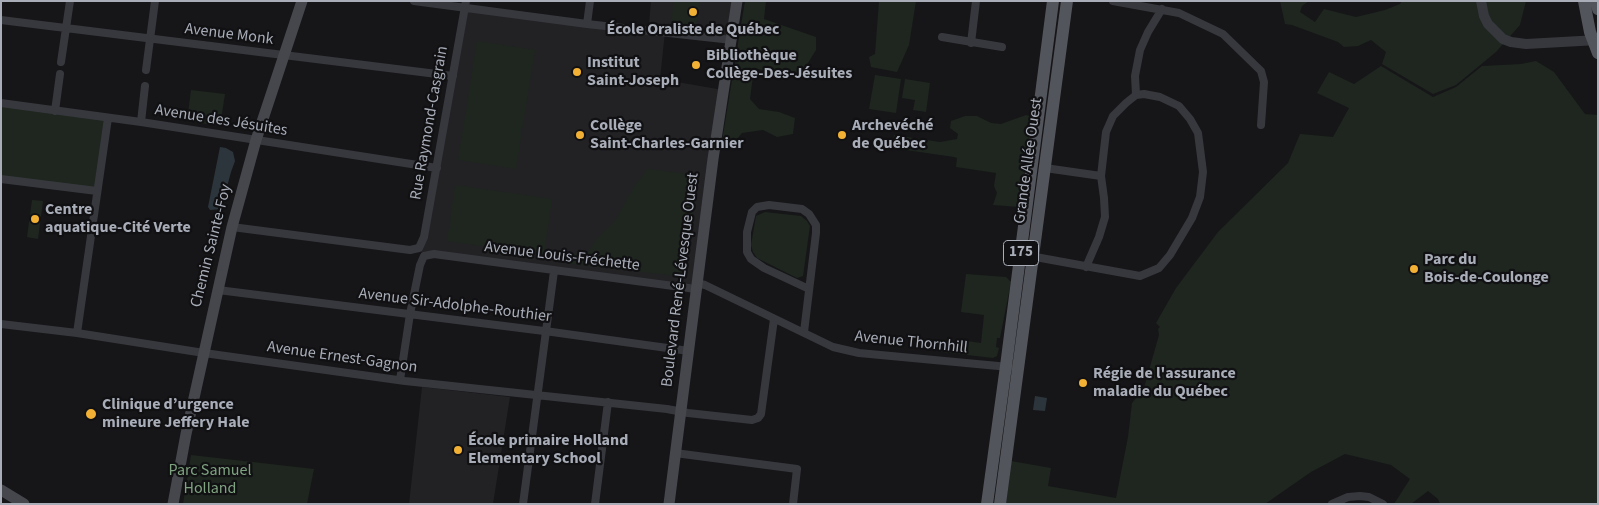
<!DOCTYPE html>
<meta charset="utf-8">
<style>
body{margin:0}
#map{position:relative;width:1599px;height:505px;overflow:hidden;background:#161618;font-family:"Source Sans 3",sans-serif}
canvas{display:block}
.frame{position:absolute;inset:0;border:2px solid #a8adb8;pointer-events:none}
</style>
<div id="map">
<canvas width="1599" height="505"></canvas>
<div class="frame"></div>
</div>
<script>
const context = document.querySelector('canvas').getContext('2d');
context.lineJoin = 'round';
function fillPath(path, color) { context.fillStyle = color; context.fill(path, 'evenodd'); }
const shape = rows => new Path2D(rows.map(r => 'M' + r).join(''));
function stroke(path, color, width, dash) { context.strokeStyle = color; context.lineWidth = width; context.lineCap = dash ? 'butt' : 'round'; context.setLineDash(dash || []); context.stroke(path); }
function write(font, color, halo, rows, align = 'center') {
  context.font = font + ' "Source Sans 3",sans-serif'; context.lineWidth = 4.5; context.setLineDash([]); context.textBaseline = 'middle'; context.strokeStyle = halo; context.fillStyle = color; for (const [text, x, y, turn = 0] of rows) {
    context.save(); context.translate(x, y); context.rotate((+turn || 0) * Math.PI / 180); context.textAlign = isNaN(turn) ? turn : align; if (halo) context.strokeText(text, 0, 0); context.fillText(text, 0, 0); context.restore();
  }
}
const built = shape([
 [651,1,737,1,732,40,649,24],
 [465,8,665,32,660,79,723,90,696,289,424,256,419,248],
 [422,387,510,397,493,504,409,504]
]);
const green = shape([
 [674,1,700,1,696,26,671,22],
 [745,1,766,1,764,19,816,37,816,50,801,74,786,76,754,68,750,99,759,109,779,112,795,118,793,134,777,137,763,130,742,133,734,143,722,141],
 [879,1,916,1,909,45,897,72,871,67,869,57,875,54],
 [1280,1,1309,1,1302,6,1300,12,1315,22,1324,9,1356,17,1385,10,1400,4,1402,1,1526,1,1520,25,1496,52,1456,85,1433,94,1382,64,1386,52,1371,40,1358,46,1344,47,1338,42,1292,25,1285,24],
 [477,41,535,50,516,169,458,160],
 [1536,61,1554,72,1585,114,1598,115,1598,504,1440,504,1438,499,1428,491,1411,504,1394,504,1410,479,1391,465,1345,454,1311,472,1265,504,1006,504,1011,461,1051,468,1048,486,1116,498,1128,437,1132,403,1144,388,1159,335,1158,329,1160,327,1156,323,1176,288,1218,232,1288,163,1300,134,1333,137,1349,108,1317,93,1329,72,1354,84,1381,66,1433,97,1456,87,1482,66,1521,64],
 [875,75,901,79,896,113,869,109],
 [905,79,930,83,926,112,913,110,915,100,902,98],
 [191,90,225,94,220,126,187,121],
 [1,103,108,118,97,191,1,179],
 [1026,115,1033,117,1019,207,993,205,997,193,994,186,996,173,956,167,957,158,954,157,892,148,894,135,940,142,957,139,958,134,950,128,951,121,965,116,977,116,991,123,1001,124],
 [648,169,695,175,697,180,685,277,564,263,566,254,584,253,589,251,595,241,615,221,633,188],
 [455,185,552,199,544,255,447,241],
 [32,200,43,201,38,239,27,237],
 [765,212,801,216,807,221,810,226,803,276,797,278,757,258,753,252,751,245,756,216],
 [966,274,1006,277,1011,282,1000,338,997,338,996,347,999,348,997,356,993,358,941,352,941,349,958,351,960,340,981,343,984,315,961,312],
 [191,455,314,469,307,504,183,504]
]);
const water = shape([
 [220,147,226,148,233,152,235,161,231,172,221,209,210,210,208,207],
 [1035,396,1047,398,1045,411,1033,410]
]);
const minor = shape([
 [414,1,587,24,732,40],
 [1113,1,1179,13,1223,34,1261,71,1264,82,1261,125],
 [1,20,453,76],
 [587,24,590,1],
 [942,37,1002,47],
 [971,43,976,1],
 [61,62,70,1],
 [146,70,155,1],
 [1136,95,1135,76,1140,50,1148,32,1162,9],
 [1,103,141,122,437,168],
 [55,111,60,74],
 [141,122,145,86],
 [1045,168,1101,176],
 [1,179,97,191],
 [232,227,410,250,419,248,424,237,466,1],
 [1030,256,1140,276,1159,268,1170,255,1192,218,1200,197,1203,172,1198,133,1190,119,1179,106,1160,97,1144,94,1136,95],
 [1086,267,1099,237,1105,217,1104,198,1101,176,1106,132,1113,116,1126,103,1136,95],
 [697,283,705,285,833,347,859,353,1009,367],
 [218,290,552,332,689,351],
 [1,324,77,333,204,353,405,381,667,409,688,413,752,420,758,418,761,414,774,319],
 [804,332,816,233,816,225,809,214,802,209,769,205,757,207,752,212,747,232,747,252,751,259,764,268,809,289],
 [77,333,108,118],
 [400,380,410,314,420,265,424,256,434,254,696,289],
 [675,453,797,469,793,504],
 [523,504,554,271],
 [595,504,608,402],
 [1332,504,1348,497,1360,496,1369,497,1383,504]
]);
const tertiary = shape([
 [1481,1,1484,16,1488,24,1503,39,1511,42,1526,44,1598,40]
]);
const secondary = shape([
 [1,490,24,504],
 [173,504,186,434,232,227,256,140,302,1],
 [669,504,713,159,737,1]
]);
const primary = shape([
 [1584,1,1590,32,1598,53],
 [1596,1,1598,9],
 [987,504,1006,366,1053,1],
 [1000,504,1067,1]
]);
const markers = [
 [693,12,5,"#f2b134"],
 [696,65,5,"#f2b134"],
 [577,72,5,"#f2b134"],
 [580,135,5,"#f2b134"],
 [842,135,5,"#f2b134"],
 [35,219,5,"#f2b134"],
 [1414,269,5,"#f2b134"],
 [1083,383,5,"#f2b134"],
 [91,414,6,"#f2b134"],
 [458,450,5,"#f2b134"]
];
const shields = [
 [1021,253,35]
];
const shieldNames = [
 ["175",1021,253]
];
const poiNames = [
 ["École Oraliste de Québec",693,30,"center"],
 ["Bibliothèque",706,56],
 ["Collège-Des-Jésuites",706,74],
 ["Institut",587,63],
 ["Saint-Joseph",587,81],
 ["Collège",590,126],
 ["Saint-Charles-Garnier",590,144],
 ["Archevéché",852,126],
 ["de Québec",852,144],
 ["Centre",45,210],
 ["aquatique-Cité Verte",45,228],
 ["Parc du",1424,260],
 ["Bois-de-Coulonge",1424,278],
 ["Régie de l'assurance",1093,374],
 ["maladie du Québec",1093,392],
 ["Clinique d’urgence",102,405],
 ["mineure Jeffery Hale",102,423],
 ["École primaire Holland",468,441],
 ["Elementary School",468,459]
];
const streetNames = [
 ["Avenue Monk",229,35,7],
 ["Avenue des Jésuites",221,121,9],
 ["Rue Raymond-Casgrain",430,123,-80],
 ["Grande Allée Ouest",1029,161,-82],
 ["Chemin Sainte-Foy",212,246,-76],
 ["Avenue Louis-Fréchette",562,257,7],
 ["Boulevard René-Lévesque Ouest",681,280,-83],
 ["Avenue Sir-Adolphe-Routhier",455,306,7],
 ["Avenue Thornhill",911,343,6],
 ["Avenue Ernest-Gagnon",342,358,8]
];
const parkNames = [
 ["Parc Samuel",210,471],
 ["Holland",210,489]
];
fillPath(built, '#222225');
fillPath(green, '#1e261f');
fillPath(water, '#2c353c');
stroke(minor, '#37383d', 8);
stroke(tertiary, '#37383d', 10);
stroke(secondary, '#45474d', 11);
stroke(primary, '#53555c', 12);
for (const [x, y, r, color] of markers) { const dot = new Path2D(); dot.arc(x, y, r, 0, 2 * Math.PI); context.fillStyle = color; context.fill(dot); stroke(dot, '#111113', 2); }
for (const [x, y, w] of shields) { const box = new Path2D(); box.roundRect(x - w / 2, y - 12.5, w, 25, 4); context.fillStyle = '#111113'; context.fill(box); stroke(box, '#a8adb8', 1); }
write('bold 15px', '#a8adb8', null, shieldNames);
write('bold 16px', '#a8adb8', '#111113', poiNames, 'left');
write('16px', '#a8adb8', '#111113', streetNames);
write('16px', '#7fa381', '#111113', parkNames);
</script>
